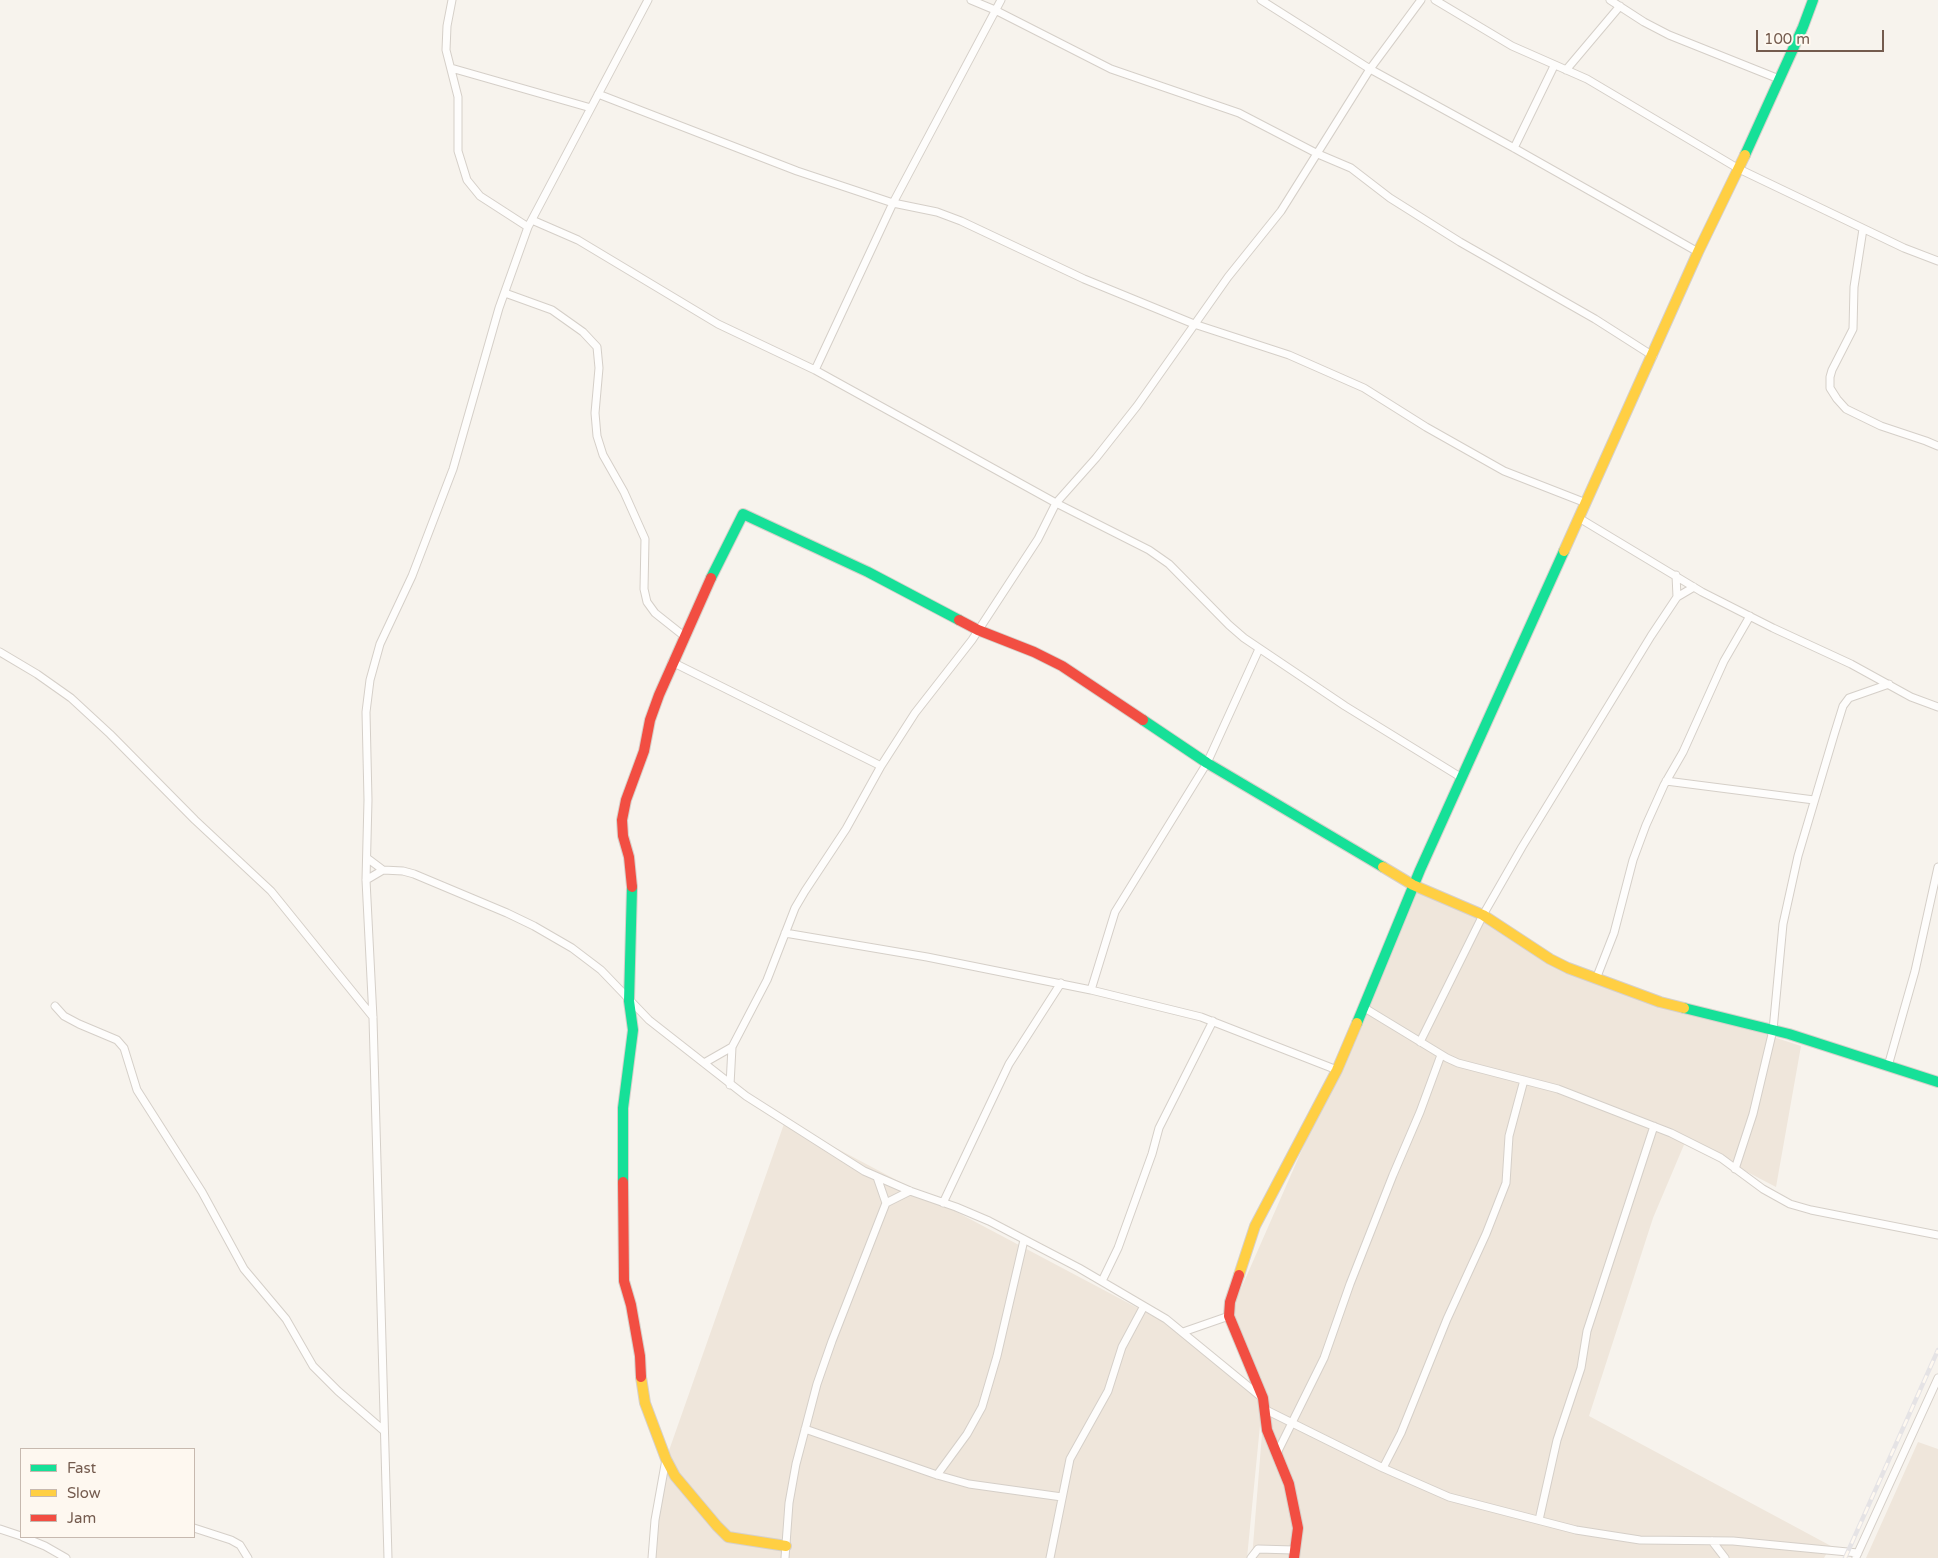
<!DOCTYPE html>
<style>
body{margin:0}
#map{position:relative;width:1938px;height:1558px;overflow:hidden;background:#f7f3ed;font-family:"Varela Round",sans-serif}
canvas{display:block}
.legend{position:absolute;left:20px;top:1448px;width:175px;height:90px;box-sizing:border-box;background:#fef8f0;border:1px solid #c7b9af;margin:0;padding:6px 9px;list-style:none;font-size:15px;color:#745b4e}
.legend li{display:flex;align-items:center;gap:10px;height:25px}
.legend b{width:25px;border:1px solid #c7b9af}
.scale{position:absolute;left:1756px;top:30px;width:128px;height:22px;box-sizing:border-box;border:2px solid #745b4e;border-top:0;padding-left:6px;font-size:15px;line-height:18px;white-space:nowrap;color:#745b4e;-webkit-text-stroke:4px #fef8f0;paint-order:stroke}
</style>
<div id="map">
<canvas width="1938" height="1558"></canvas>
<ul class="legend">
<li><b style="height:6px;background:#16e098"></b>Fast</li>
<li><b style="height:6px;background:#ffcf43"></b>Slow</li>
<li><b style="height:6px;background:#f24e42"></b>Jam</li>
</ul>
<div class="scale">100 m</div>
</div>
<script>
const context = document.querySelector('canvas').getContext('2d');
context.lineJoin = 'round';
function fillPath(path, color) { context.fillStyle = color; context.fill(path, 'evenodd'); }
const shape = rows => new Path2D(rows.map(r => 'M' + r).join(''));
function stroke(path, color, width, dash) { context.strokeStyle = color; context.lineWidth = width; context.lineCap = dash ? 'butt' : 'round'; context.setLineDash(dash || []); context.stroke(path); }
const residential = shape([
 [1413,885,1596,979,1801,1046,1776,1187,1686,1140,1653,1218,1589,1416,1831,1546,1824,1558,1252,1558,1264,1409,1262,1405,1247,1558,654,1558,666,1459,785,1121,1183,1332,1258,1393,1229,1316,1337,1070],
 [1918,1442,1938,1449,1938,1558,1866,1558]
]);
const street = shape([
 [452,0,447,26,446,50,458,97,458,151,467,180,480,196,528,227],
 [971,0,995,10,1111,69,1239,113,1318,154,1351,168,1390,198,1460,242,1595,319,1653,356],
 [1261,0,1370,69,1514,148,1698,252],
 [1435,0,1512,46,1587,79,1739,169,1904,248,1938,261],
 [1610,0,1644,22,1669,35,1779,79],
 [451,68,591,108],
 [1566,70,1620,6],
 [598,94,797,171,893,203,937,212,961,221,1084,279,1194,324,1289,355,1364,388,1426,427,1504,471,1586,503],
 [1514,148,1554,66],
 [532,220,578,240,718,324,815,370,1056,503,1149,550,1169,564,1229,625,1244,638,1345,706,1462,778],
 [1863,229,1854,287,1853,329,1832,370,1830,377,1830,388,1837,399,1846,409,1881,426,1926,441,1938,446],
 [505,293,552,310,583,332,597,347,599,368,595,413,597,436,603,455,624,492,645,539,644,589,647,602,655,613,684,636],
 [815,370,893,203,1001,0],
 [1579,518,1702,592,1773,628,1851,664,1911,697,1938,707],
 [1676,575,1677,597],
 [0,652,37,674,71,698,110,734,195,820,271,891,373,1017],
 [672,662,881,766],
 [1666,781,1814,800],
 [367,858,383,870,403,871,414,874,507,913,534,926,572,948,601,970,649,1020,746,1096,864,1171,910,1191,956,1207,989,1221,1079,1268,1166,1319,1260,1396],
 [366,880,383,870],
 [785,933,927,957,1091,990,1201,1017,1337,1070],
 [1596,979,1614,933,1633,860,1646,825,1664,785,1683,752,1724,661,1750,616],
 [1091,990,1115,912,1207,763,1259,649],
 [55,1006,64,1016,79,1024,117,1040,124,1048,137,1090,202,1192,244,1269,286,1319,313,1366,338,1391,383,1430],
 [1363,1007,1447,1058,1458,1063,1558,1089,1671,1133,1721,1158,1763,1189,1790,1204,1811,1210,1938,1235],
 [1420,1042,1483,915,1522,847,1651,636,1677,597,1694,587],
 [704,1063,732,1047],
 [1888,1066,1915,971,1938,867],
 [730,1085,732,1047,767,980,795,908,805,891,846,829,881,766,915,713,972,640,1038,539,1056,503,1096,458,1137,406,1228,277,1281,211,1370,69,1421,0],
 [1735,1169,1753,1114,1773,1030,1783,924,1798,856,1834,735,1843,706,1849,698,1889,684],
 [886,1203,910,1191],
 [943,1203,1009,1064,1061,983],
 [1102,1281,1118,1248,1152,1154,1159,1128,1213,1021],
 [1183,1332,1229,1316],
 [1264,1409,1383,1468,1449,1497,1576,1530,1640,1540,1733,1541,1858,1553],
 [805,1429,937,1475,969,1484,1062,1497],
 [1276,1455,1324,1358,1350,1284,1393,1175,1420,1112,1441,1055],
 [1383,1468,1401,1433,1447,1319,1486,1234,1506,1183,1509,1136,1524,1080],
 [937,1475,967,1434,982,1407,997,1356,1024,1240],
 [1539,1520,1557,1440,1581,1368,1587,1331,1654,1126],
 [194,1528,231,1540,240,1545,248,1558],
 [0,1529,21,1536],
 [23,1537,45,1546,66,1558],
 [1712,1541,1725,1558],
 [1856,1557,1938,1378],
 [388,1558,373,1018,366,880,368,800,366,712,370,680,380,644,412,576,453,469,499,308,528,227,648,0],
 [652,1558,655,1520,666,1459],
 [785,1558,789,1503,796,1464,817,1384,832,1341,886,1203,877,1177],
 [1050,1558,1070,1459,1108,1391,1122,1347,1144,1306],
 [1251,1558,1258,1549,1294,1550]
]);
const fast = shape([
 [1745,155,1803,27,1813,0],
 [711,578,743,514,868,572,959,620],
 [1143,720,1207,763,1383,867],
 [1684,1008,1789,1034,1938,1082],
 [1357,1023,1420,870,1564,551],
 [623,1182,623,1108,633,1030,629,1001,632,887]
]);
const slow = shape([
 [1564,551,1698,252,1745,155],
 [1383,867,1413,885,1483,915,1550,959,1568,968,1660,1002,1684,1008],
 [1239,1275,1255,1226,1337,1070,1357,1023],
 [641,1377,645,1403,666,1459,675,1476,717,1526,728,1537,786,1546]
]);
const jam = shape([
 [959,620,978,630,1034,652,1062,666,1143,720],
 [632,887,629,857,623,836,622,820,626,800,644,751,650,720,659,695,711,578],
 [623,1182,624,1281,631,1305,640,1356,641,1377],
 [1239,1275,1230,1302,1229,1316,1263,1398,1267,1430,1289,1484,1298,1528,1294,1558]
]);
const rail = shape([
 [1845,1558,1938,1350]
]);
fillPath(residential, '#efe6db');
stroke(street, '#d5cfc8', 9);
stroke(fast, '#d6d0ca', 12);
stroke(slow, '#d6d0ca', 12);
stroke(jam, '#d6d0ca', 12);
stroke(street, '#fefdfc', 7);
stroke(fast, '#16e098', 10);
stroke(slow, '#ffcf43', 10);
stroke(jam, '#f24e42', 10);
stroke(rail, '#e5e3e5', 4.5);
stroke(rail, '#fef8f0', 2.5, [8]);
</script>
